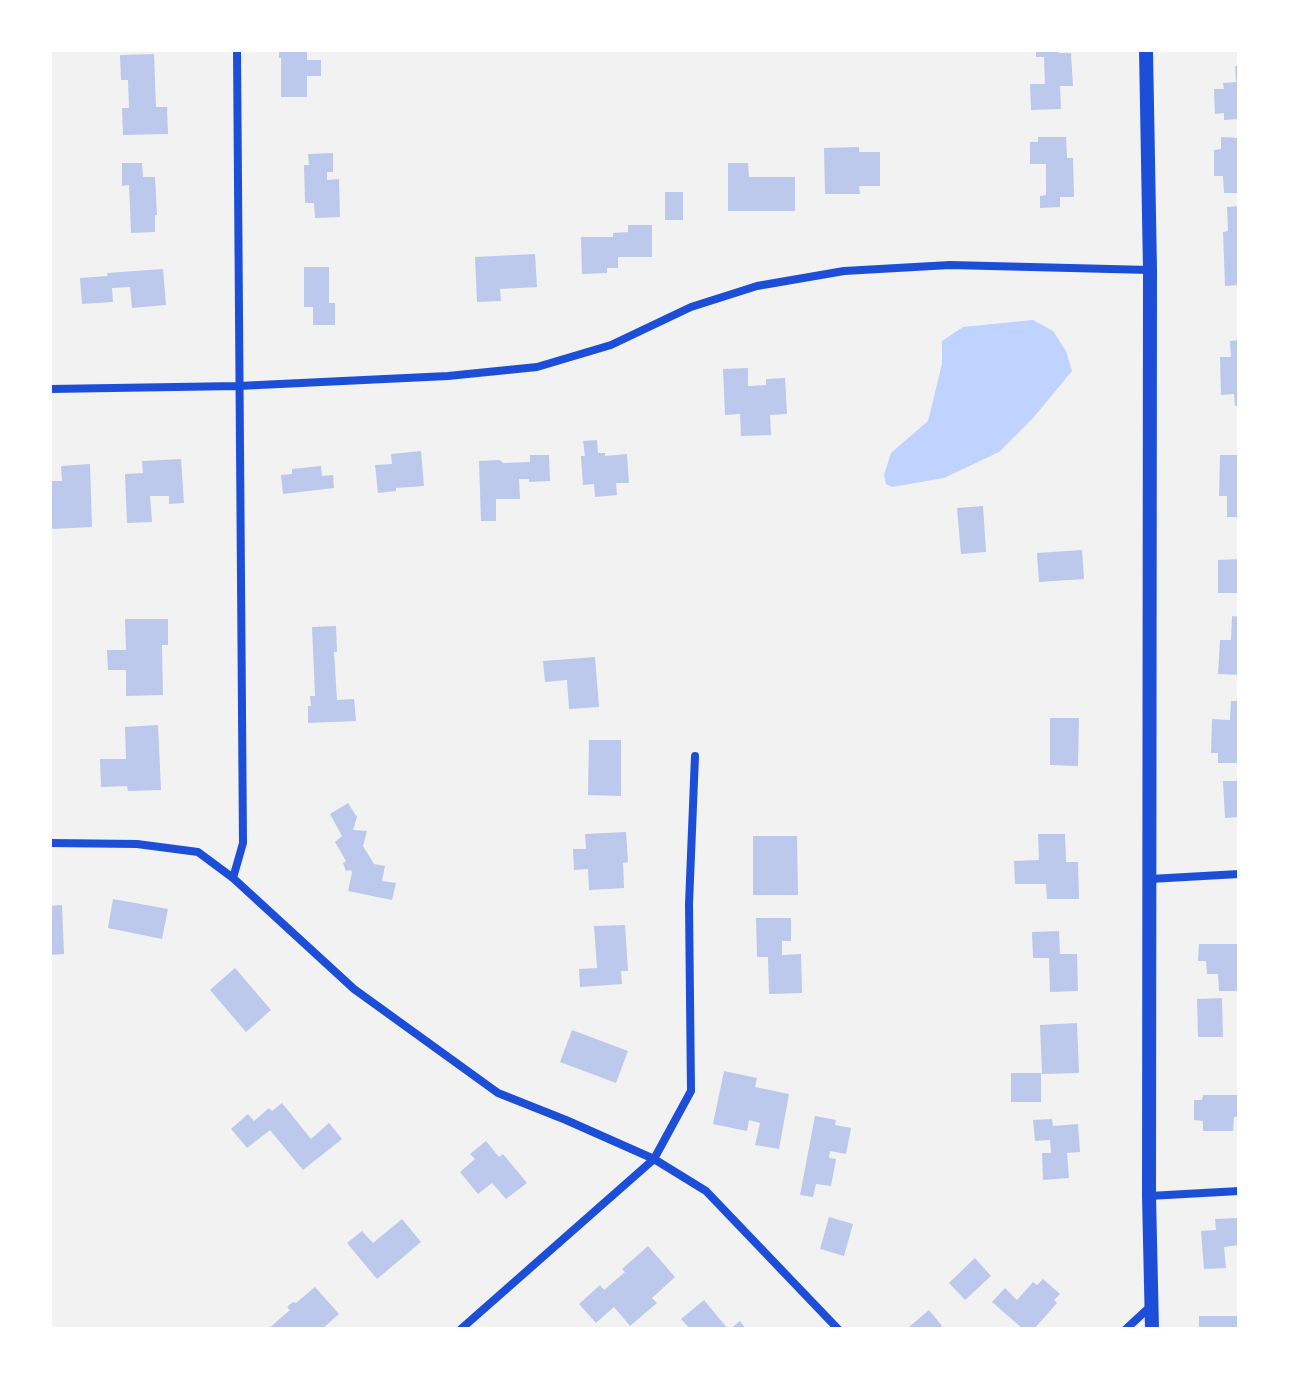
<!DOCTYPE html>
<style>
body{margin:0}
#map{position:relative;width:1289px;height:1379px;overflow:hidden;background:#f2f2f2;font-family:Helvetica,sans-serif}
canvas{display:block}
.frame{position:absolute;inset:0;border:52px solid #fff;pointer-events:none}
</style>
<div id="map">
<canvas width="1289" height="1379"></canvas>
<div class="frame"></div>
</div>
<script>
const context = document.querySelector('canvas').getContext('2d');
context.lineJoin = 'round';
function fillPath(path, color) { context.fillStyle = color; context.fill(path, 'evenodd'); }
const shape = rows => new Path2D(rows.map(r => 'M' + r).join(''));
function stroke(path, color, width, dash) { context.strokeStyle = color; context.lineWidth = width; context.lineCap = dash ? 'butt' : 'round'; context.setLineDash(dash || []); context.stroke(path); }
const water = shape([
 [1033,320,1053,331,1066,351,1072,371,1034,417,999,452,944,478,892,487,886,484,884,475,891,453,928,421,942,364,942,341,963,327]
]);
const building = shape([
 [279,50,307,50,307,60,321,60,321,76,307,76,307,97,281,97,281,58,279,58],
 [1036,50,1058,50,1059,53,1071,53,1073,86,1060,86,1061,109,1031,110,1030,84,1045,84,1044,57,1036,57],
 [154,54,156,107,167,107,168,134,123,135,122,108,129,108,128,80,121,80,120,55],
 [1235,66,1239,66,1239,119,1224,120,1224,113,1215,114,1214,89,1224,89,1223,83,1236,82],
 [1038,137,1066,137,1067,158,1073,158,1074,197,1060,197,1060,207,1040,208,1040,196,1046,195,1046,164,1030,164,1030,142,1038,142],
 [1221,137,1239,138,1239,193,1224,193,1223,176,1214,176,1214,150,1221,149],
 [859,147,859,152,880,152,880,186,859,186,860,194,825,194,824,148],
 [333,153,333,172,327,172,327,180,339,179,340,217,315,218,314,203,305,203,304,165,309,165,308,154],
 [122,163,142,163,143,177,155,177,157,215,155,215,155,232,131,233,129,185,122,186],
 [728,163,748,163,749,177,795,177,795,211,728,211],
 [665,192,683,192,683,220,665,220],
 [1239,206,1239,285,1225,286,1223,232,1228,231,1227,207],
 [628,225,652,225,652,257,618,257,618,268,607,268,607,273,582,274,581,237,613,237,613,233,628,232],
 [535,254,537,287,500,289,501,301,477,302,475,257],
 [304,267,329,267,329,303,335,303,335,325,313,325,313,307,304,307],
 [163,269,166,305,132,308,130,287,112,288,113,302,82,304,80,278,108,276,107,273],
 [1239,340,1239,405,1235,406,1234,394,1221,395,1220,357,1231,357,1230,341],
 [748,368,748,386,766,385,766,379,785,378,787,414,770,415,771,435,741,436,740,414,725,415,723,369],
 [597,440,598,453,605,453,605,456,627,454,629,483,616,483,617,495,595,497,594,484,583,485,581,456,585,456,583,441],
 [421,451,424,486,396,488,396,491,378,493,375,465,392,464,391,454],
 [530,455,549,455,550,481,529,482,529,479,519,479,520,499,496,499,496,521,481,521,479,461,500,460,503,463,530,462],
 [1220,455,1239,455,1239,517,1227,517,1227,496,1219,496],
 [181,459,184,503,169,504,169,496,150,496,152,522,127,523,125,474,143,473,142,461],
 [90,464,92,527,52,529,52,516,50,516,50,481,62,481,61,466],
 [321,466,322,476,333,475,334,488,283,494,281,475,292,474,292,469],
 [983,506,986,552,961,554,957,508],
 [1082,550,1084,579,1039,582,1037,553],
 [1239,559,1239,593,1218,593,1218,560],
 [1232,616,1239,617,1239,675,1218,674,1220,640,1231,640],
 [125,619,168,619,168,645,162,645,163,695,126,696,126,670,108,670,107,650,126,650],
 [336,626,337,652,334,652,337,700,354,699,356,721,308,723,308,706,311,706,310,696,315,696,312,627],
 [595,657,599,707,569,709,567,680,545,682,543,661],
 [1231,701,1239,701,1239,763,1218,763,1218,753,1211,753,1212,719,1230,720],
 [1050,718,1079,718,1078,766,1050,765],
 [158,725,161,790,128,791,127,786,101,787,100,759,126,759,125,727],
 [589,740,621,740,621,796,588,795],
 [1223,781,1239,781,1239,817,1225,818],
 [348,803,357,817,353,830,367,831,363,846,374,864,385,866,382,881,396,883,392,900,348,891,352,873,351,870,346,871,343,863,346,861,335,842,342,836,330,814],
 [626,832,628,862,623,863,624,888,589,890,588,869,574,870,573,849,586,849,585,834],
 [1038,834,1065,834,1066,862,1078,862,1079,899,1047,899,1046,884,1015,884,1014,861,1039,860],
 [753,836,797,836,798,895,753,895],
 [113,899,168,909,162,939,108,928],
 [62,905,64,954,50,955,50,906],
 [756,918,791,918,791,941,782,941,782,955,801,954,802,993,769,994,768,957,757,957],
 [625,925,628,971,621,971,622,984,580,987,579,969,597,968,594,926],
 [1059,931,1060,954,1077,954,1078,991,1050,992,1049,958,1033,958,1032,932],
 [1199,944,1239,944,1239,991,1219,991,1218,974,1207,974,1206,961,1198,961],
 [235,968,271,1010,246,1032,210,990],
 [1222,998,1223,1037,1198,1037,1197,999],
 [1077,1023,1079,1073,1042,1074,1040,1025],
 [572,1030,628,1051,616,1083,560,1062],
 [724,1071,757,1078,755,1087,789,1094,779,1149,755,1145,760,1123,749,1120,747,1131,713,1124],
 [1011,1073,1041,1073,1041,1102,1011,1102],
 [1203,1095,1239,1095,1239,1117,1234,1117,1233,1131,1203,1131,1203,1121,1194,1120,1194,1100,1202,1100],
 [282,1103,311,1139,329,1123,342,1139,303,1170,270,1130,247,1148,231,1129,248,1114,254,1121,269,1108,272,1111],
 [815,1116,836,1120,835,1125,851,1128,846,1154,830,1151,829,1158,836,1159,831,1186,816,1184,813,1197,800,1195],
 [1052,1119,1053,1126,1078,1124,1080,1152,1067,1153,1069,1178,1043,1180,1042,1153,1051,1153,1050,1140,1035,1141,1033,1120],
 [486,1141,499,1157,503,1154,527,1183,506,1199,492,1183,478,1194,460,1172,475,1159,470,1154],
 [829,1217,853,1224,844,1256,820,1249],
 [1238,1218,1239,1245,1224,1247,1226,1268,1204,1269,1201,1231,1216,1230,1215,1219],
 [402,1219,421,1242,377,1279,347,1243,362,1231,373,1243],
 [648,1246,675,1277,652,1298,657,1303,630,1326,614,1307,596,1323,579,1304,600,1285,604,1290,625,1272,622,1269],
 [975,1258,991,1276,965,1300,949,1283],
 [1043,1279,1060,1294,1054,1300,1057,1303,1034,1329,1023,1329,992,1302,1005,1288,1017,1300,1033,1282,1037,1285],
 [315,1287,339,1314,322,1329,268,1329,290,1310,287,1307,293,1302,296,1303],
 [704,1300,728,1329,690,1329,681,1319],
 [929,1310,942,1326,939,1329,911,1329,909,1327],
 [1199,1316,1237,1316,1237,1329,1199,1329],
 [740,1321,746,1329,730,1329]
]);
const minor = shape([
 [50,389,238,386,448,376,537,367,611,345,691,307,757,286,844,271,950,265,1150,270],
 [50,843,137,844,198,852,233,878,354,989,498,1093,566,1120,654,1159,706,1191,838,1329],
 [233,878,243,843,237,50],
 [1150,879,1239,874],
 [1149,1196,1239,1191],
 [461,1329,654,1159,691,1091,689,904,695,756],
 [1126,1329,1152,1305]
]);
const tertiary = shape([
 [1146,50,1150,270,1149,1196,1152,1329]
]);
fillPath(water, '#bfd3fe');
fillPath(building, '#bdc9ec');
stroke(minor, '#1d4ed8', 8);
stroke(tertiary, '#1d4ed8', 14);
</script>
